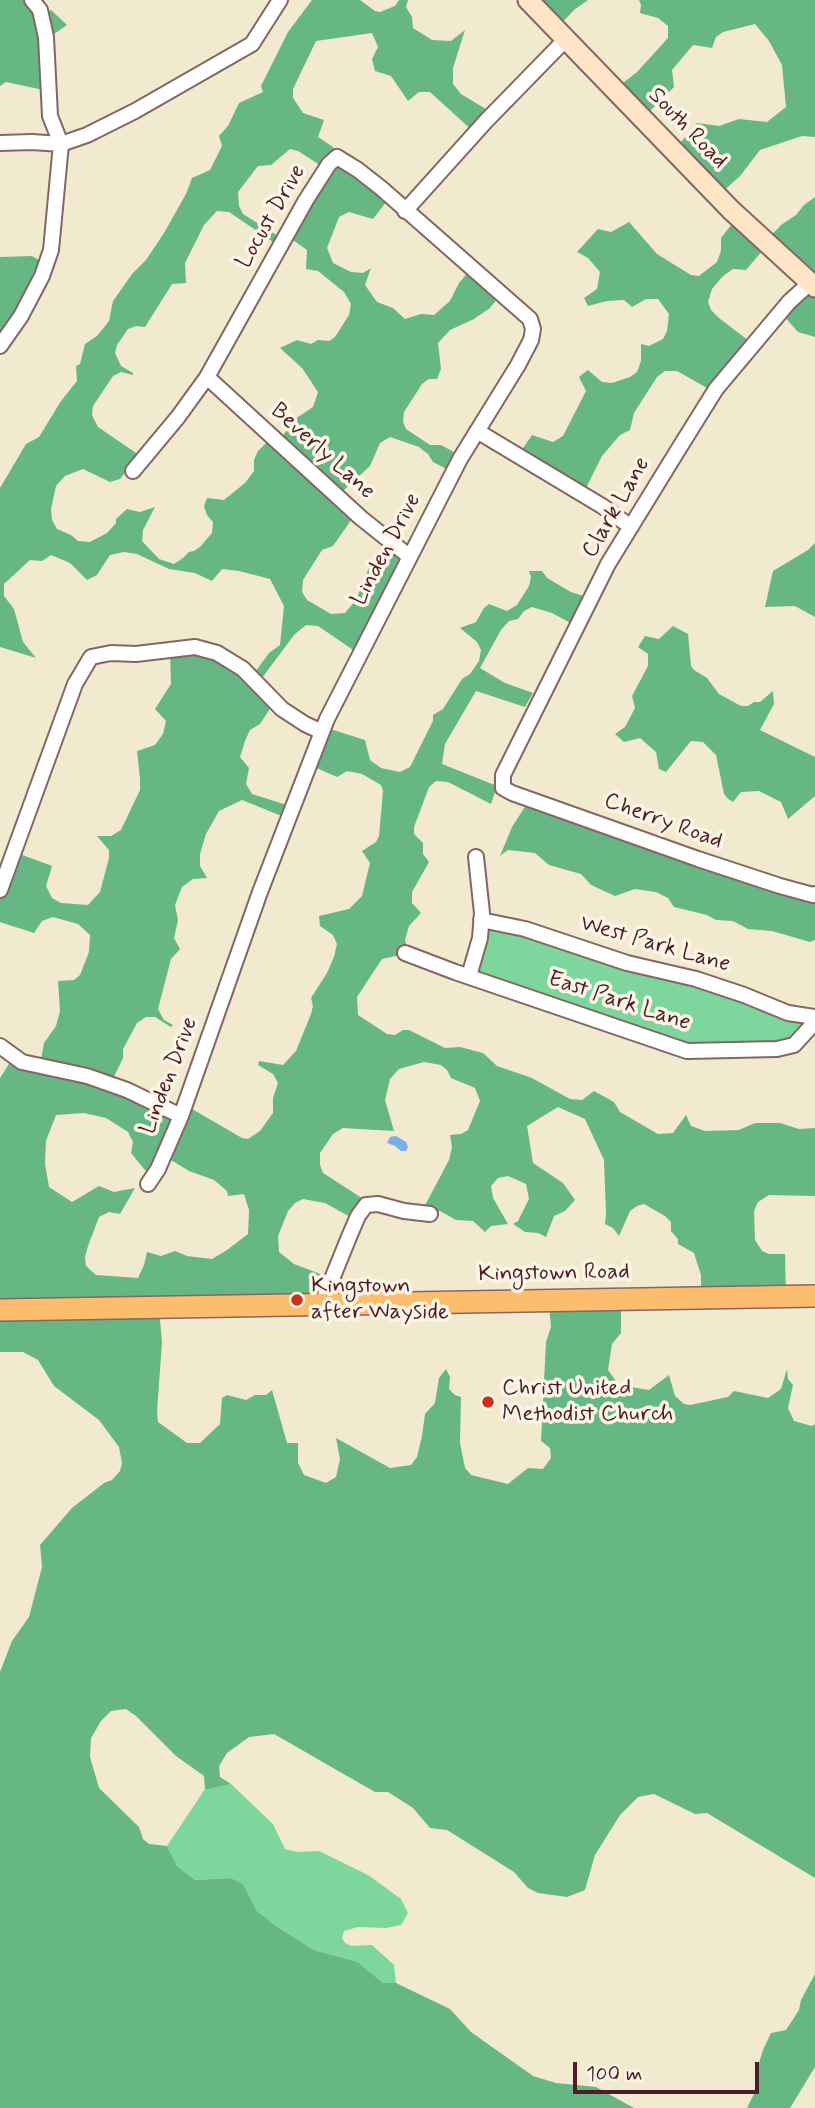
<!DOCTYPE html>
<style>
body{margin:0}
#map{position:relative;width:815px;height:2108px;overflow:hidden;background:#f1eacf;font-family:Mynerve,sans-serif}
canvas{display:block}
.scale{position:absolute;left:573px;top:2062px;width:186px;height:32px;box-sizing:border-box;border:4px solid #4a1f2b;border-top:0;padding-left:9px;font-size:21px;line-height:24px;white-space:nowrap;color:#4a1f2b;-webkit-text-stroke:5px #fcf5e5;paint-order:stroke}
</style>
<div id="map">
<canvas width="815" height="2108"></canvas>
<div class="scale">100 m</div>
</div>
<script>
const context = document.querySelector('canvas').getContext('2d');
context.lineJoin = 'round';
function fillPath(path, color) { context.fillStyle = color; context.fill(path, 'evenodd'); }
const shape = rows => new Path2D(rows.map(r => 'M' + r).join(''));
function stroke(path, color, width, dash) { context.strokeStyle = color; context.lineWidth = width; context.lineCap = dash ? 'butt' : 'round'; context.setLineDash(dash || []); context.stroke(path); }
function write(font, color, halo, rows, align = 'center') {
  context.font = font + ' Mynerve,sans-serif'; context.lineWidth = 7; context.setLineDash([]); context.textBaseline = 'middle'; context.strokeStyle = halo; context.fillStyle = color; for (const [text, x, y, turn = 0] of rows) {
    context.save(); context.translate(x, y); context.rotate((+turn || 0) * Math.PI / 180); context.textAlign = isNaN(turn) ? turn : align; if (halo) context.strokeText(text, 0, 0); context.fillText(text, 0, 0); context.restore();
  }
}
const green = shape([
 [481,920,815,1017,794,1045,687,1051,469,976],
 [231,1784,273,1824,285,1849,297,1852,319,1851,368,1875,401,1899,408,1913,401,1925,386,1928,358,1927,344,1931,342,1938,345,1943,351,1946,372,1945,394,1965,396,1983,383,1983,358,1962,314,1950,276,1926,257,1911,243,1884,231,1878,195,1880,177,1866,167,1846,205,1789]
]);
const forest = shape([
 [0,0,27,0,44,13,51,10,67,25,47,39,53,92,6,82,0,86],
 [312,0,360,0,375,11,380,12,395,6,399,0,408,0,406,7,412,17,413,28,432,40,451,41,465,30,453,68,453,84,461,94,494,114,475,133,430,92,419,92,408,101,391,76,375,71,372,59,378,47,372,33,316,41,293,89,293,98,303,113,324,120,318,137,333,147,336,158,390,197,373,219,349,212,339,217,327,248,333,263,351,272,363,273,371,268,365,285,377,302,393,308,405,319,421,314,434,315,450,301,459,283,470,270,501,294,490,308,474,319,450,330,438,343,441,369,437,379,429,379,422,384,404,412,403,422,406,429,430,445,441,445,463,457,454,473,433,462,428,454,419,447,390,437,380,443,370,466,342,492,356,513,333,546,322,550,303,580,302,592,307,600,331,614,345,613,356,600,373,558,389,542,407,554,359,654,318,626,306,625,294,635,259,682,273,704,260,724,250,730,245,741,240,757,249,768,246,784,252,794,293,807,289,819,242,800,219,811,206,834,200,854,200,866,207,878,193,879,182,887,175,905,178,920,174,938,180,949,171,959,158,1009,164,1020,173,1025,171,1027,155,1017,146,1017,137,1023,123,1049,123,1058,111,1083,176,1113,187,1106,242,1138,248,1139,260,1131,273,1113,273,1098,278,1083,273,1074,258,1065,259,1061,283,1065,296,1051,311,1014,313,1006,311,998,327,973,334,957,337,944,333,935,320,926,319,916,349,909,362,896,370,863,362,851,376,842,379,836,383,791,381,785,362,774,347,771,337,777,312,766,327,728,365,740,370,760,381,768,400,772,410,767,433,721,433,715,443,709,462,679,470,674,479,661,481,650,477,642,460,628,476,622,484,608,489,604,507,611,517,605,529,586,531,577,529,571,542,571,547,578,571,592,593,599,578,627,552,613,532,607,524,611,518,619,509,621,501,630,480,668,505,683,533,693,525,707,476,691,445,744,442,764,497,786,491,804,448,782,436,781,429,787,414,827,414,834,423,843,423,854,429,862,412,892,412,903,421,913,409,926,405,940,409,953,382,959,357,997,358,1015,387,1034,395,1035,403,1030,409,1030,445,1048,460,1047,483,1053,497,1066,532,1078,570,1099,582,1100,594,1091,614,1102,620,1112,658,1134,673,1133,686,1115,691,1126,705,1131,739,1130,755,1123,780,1123,799,1129,815,1128,815,1196,769,1195,758,1202,754,1211,755,1240,762,1251,769,1254,785,1254,786,1296,701,1298,701,1275,694,1253,678,1244,678,1239,671,1231,671,1222,665,1216,644,1204,637,1206,630,1211,619,1236,613,1228,605,1224,606,1214,604,1160,585,1119,558,1107,527,1126,533,1163,563,1183,575,1200,565,1211,554,1216,546,1237,538,1233,525,1232,513,1224,518,1221,529,1199,526,1184,508,1176,498,1178,491,1186,493,1198,508,1224,491,1226,485,1232,473,1221,456,1220,440,1211,432,1213,422,1211,449,1160,452,1147,450,1135,461,1134,468,1130,480,1101,475,1088,451,1078,447,1070,441,1065,424,1062,399,1069,390,1079,385,1100,394,1131,343,1128,333,1134,320,1153,320,1165,323,1173,365,1200,354,1219,325,1203,303,1199,295,1203,288,1211,278,1236,279,1252,294,1264,328,1277,323,1299,159,1309,162,1342,157,1412,158,1422,187,1443,200,1443,220,1424,222,1398,227,1395,246,1400,255,1395,266,1395,272,1390,287,1443,298,1443,298,1463,304,1475,326,1483,336,1477,340,1459,336,1438,390,1468,411,1465,417,1457,422,1436,425,1414,435,1403,439,1378,446,1369,450,1377,449,1389,455,1395,461,1397,460,1443,465,1468,471,1475,508,1484,528,1468,543,1469,551,1458,550,1448,541,1441,546,1342,551,1327,549,1306,621,1301,621,1333,612,1344,608,1370,619,1385,649,1390,669,1375,675,1396,684,1404,690,1405,728,1397,734,1391,768,1398,781,1389,787,1369,788,1379,793,1385,788,1408,794,1421,812,1426,815,1424,815,1878,707,1813,695,1814,654,1794,638,1797,620,1815,595,1855,585,1890,567,1897,538,1893,528,1888,514,1872,447,1830,430,1828,413,1808,388,1792,375,1792,274,1734,249,1737,227,1753,219,1766,220,1777,231,1784,208,1789,205,1789,204,1776,176,1756,136,1716,126,1709,111,1711,101,1721,91,1738,90,1757,99,1788,139,1827,143,1839,149,1844,167,1846,177,1866,195,1880,231,1878,243,1884,257,1911,276,1926,314,1950,358,1962,383,1983,396,1983,450,2009,471,2032,533,2076,556,2083,596,2087,634,2108,0,2108,0,1672,12,1641,29,1617,42,1567,40,1545,72,1508,104,1483,112,1480,120,1471,122,1463,119,1447,99,1420,54,1386,38,1360,23,1352,0,1352,0,1078,14,1056,40,1065,44,1043,56,1026,60,1011,58,981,74,980,80,975,89,952,90,935,78,924,53,917,42,921,34,933,0,922,0,893,17,853,52,866,46,886,52,898,61,903,88,905,100,892,109,858,109,850,97,836,111,836,121,830,140,790,140,779,137,751,155,745,163,734,166,721,155,709,171,684,170,651,197,647,253,675,269,653,280,645,284,606,270,579,239,571,222,569,212,581,195,573,169,569,137,554,124,552,110,555,97,575,87,580,70,563,51,555,42,561,30,560,4,584,4,596,14,609,23,642,36,658,0,647,0,488,26,444,39,437,61,401,77,381,76,366,80,364,85,344,97,336,109,321,113,301,132,274,146,260,164,233,186,194,192,178,210,170,222,146,219,136,228,126,239,103,263,92,261,86,288,32],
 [290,149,298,151,326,169,287,236,307,250,306,269,318,271,344,292,351,304,349,315,335,337,329,341,318,340,311,344,297,340,280,348,302,368,318,392,313,407,295,419,279,441,271,438,258,451,254,460,254,471,245,483,224,500,207,498,204,506,207,515,213,522,212,533,200,547,194,551,189,552,183,558,174,564,159,559,142,541,143,530,155,507,140,512,127,509,116,519,116,523,107,533,90,542,78,541,71,535,57,529,52,520,51,509,56,486,65,476,83,469,110,482,120,479,139,455,98,427,92,415,93,406,113,376,121,372,133,375,133,373,121,366,115,353,117,345,128,329,136,326,145,327,172,284,186,283,185,263,204,225,217,211,229,212,279,246,283,239,243,214,239,206,238,192,258,166,271,165],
 [84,1113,106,1118,128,1132,133,1142,131,1153,150,1176,166,1157,189,1171,214,1180,227,1191,228,1196,244,1194,249,1210,248,1234,227,1250,212,1259,187,1256,175,1251,161,1256,147,1252,144,1265,138,1278,96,1275,86,1266,85,1257,88,1246,99,1217,109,1212,120,1214,135,1188,114,1192,99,1186,72,1202,49,1187,45,1164,46,1141,56,1115],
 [529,0,588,0,574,10,558,27],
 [639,0,815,0,815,137,802,136,760,150,740,176,719,195,675,149,697,123,719,126,739,119,767,122,786,107,782,65,769,41,755,24,723,32,716,37,712,48,693,45,672,70,674,87,644,117,618,87,637,72,668,38,668,26,658,18,640,13,641,5],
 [815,197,815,337,798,332,782,314,811,283,767,245,746,270,733,269,723,276,712,289,708,302,711,310,719,318,753,344,714,392,677,371,665,371,657,377,634,413,630,430,620,435,602,456,583,494,519,454,532,435,553,442,563,436,586,391,579,377,588,370,602,382,612,383,630,377,637,372,641,361,641,344,649,346,663,339,667,331,669,314,658,299,646,299,632,307,624,300,607,301,588,306,584,298,597,289,600,272,588,258,577,252,598,229,611,232,629,222,657,254,691,275,699,276,717,262,721,251,721,238,738,216,767,240,781,225,796,215,804,205],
 [32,256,44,263,0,345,0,257],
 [815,543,815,617,795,606,765,607,773,571,808,550],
 [673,626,688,634,691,666,694,670,707,678,719,694,741,706,748,706,754,702,760,702,773,691,774,704,760,730,815,757,815,796,788,819,781,802,759,791,741,792,733,802,728,799,724,794,716,755,703,742,691,741,666,772,659,769,656,752,640,738,624,742,615,734,625,727,635,708,632,696,648,666,648,654,638,647,645,636,659,639],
 [530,799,815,894,815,940,810,942,772,931,748,929,733,921,716,920,707,915,674,907,668,898,656,892,635,889,615,896,591,885,581,874,549,865,535,853,508,850,500,856,512,827],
 [815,1974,815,2067,790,2108,747,2108,756,2090,758,2066,763,2050,771,2033,786,2030,799,2010,801,2000]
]);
const water = shape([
 [396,1136,406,1142,408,1147,406,1151,401,1151,395,1146,387,1143,390,1137]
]);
const street = shape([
 [0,143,32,142,61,144,87,135,135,111,252,44,280,0],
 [405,211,486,121,567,38],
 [810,283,789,302,716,389,678,450,608,564,503,775,503,788,512,793,698,859,780,886,813,895,815,894],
 [0,346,21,316,42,276,51,250,61,144,50,116,46,37,40,10,32,0],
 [207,377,361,518,410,557],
 [477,431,602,506,631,527],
 [133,471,178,417,207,377,306,200,329,164,337,157,358,170,381,188,530,319,533,329,531,340,518,365,460,459,327,719,260,892,181,1116,158,1169,148,1184],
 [0,890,75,684,91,657,111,653,136,654,195,647,217,653,243,669,282,709,305,724,322,732],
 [481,920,525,929,627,963,696,979,744,995,788,1013,815,1017],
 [405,953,455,972,687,1051,777,1049,794,1045,815,1022],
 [469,976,480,938,482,913,476,857],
 [0,1046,22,1062,87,1076,127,1090,181,1116],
 [321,1306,349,1237,358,1216,366,1205,378,1204,404,1211,430,1214]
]);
const secondary = shape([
 [528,0,731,210,815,287]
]);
const primary = shape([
 [0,1310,815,1296]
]);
const markers = [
 [297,1300,7,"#c8321e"],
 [488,1402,7,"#c8321e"]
];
const streetNames = [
 ["South Road",687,129,46],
 ["Locust Drive",272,217,-60],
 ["Beverly Lane",322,452,42],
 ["Clark Lane",617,508,-60],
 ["Linden Drive",387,550,-62],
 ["Cherry Road",663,822,20],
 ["West Park Lane",655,945,16],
 ["East Park Lane",619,1002,18],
 ["Linden Drive",170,1076,-69],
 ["Kingstown Road",554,1274,-1]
];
const poiNames = [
 ["Kingstown",311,1287],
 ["after Wayside",311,1313],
 ["Christ United",502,1389],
 ["Methodist Church",502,1415]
];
fillPath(green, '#7dd69b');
fillPath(forest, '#66b783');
fillPath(water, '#7aaee7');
stroke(street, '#846664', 18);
stroke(secondary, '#846664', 23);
stroke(primary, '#846664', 24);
stroke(street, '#fff', 14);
stroke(secondary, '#fee5c5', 19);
stroke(primary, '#fcbd6f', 21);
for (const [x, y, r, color] of markers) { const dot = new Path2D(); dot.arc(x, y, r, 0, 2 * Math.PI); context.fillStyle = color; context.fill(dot); stroke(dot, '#fcf5e5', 2.5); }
write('23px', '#4a1f2b', '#fcf5e5', streetNames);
write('23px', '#4a1f2b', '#fcf5e5', poiNames, 'left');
</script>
